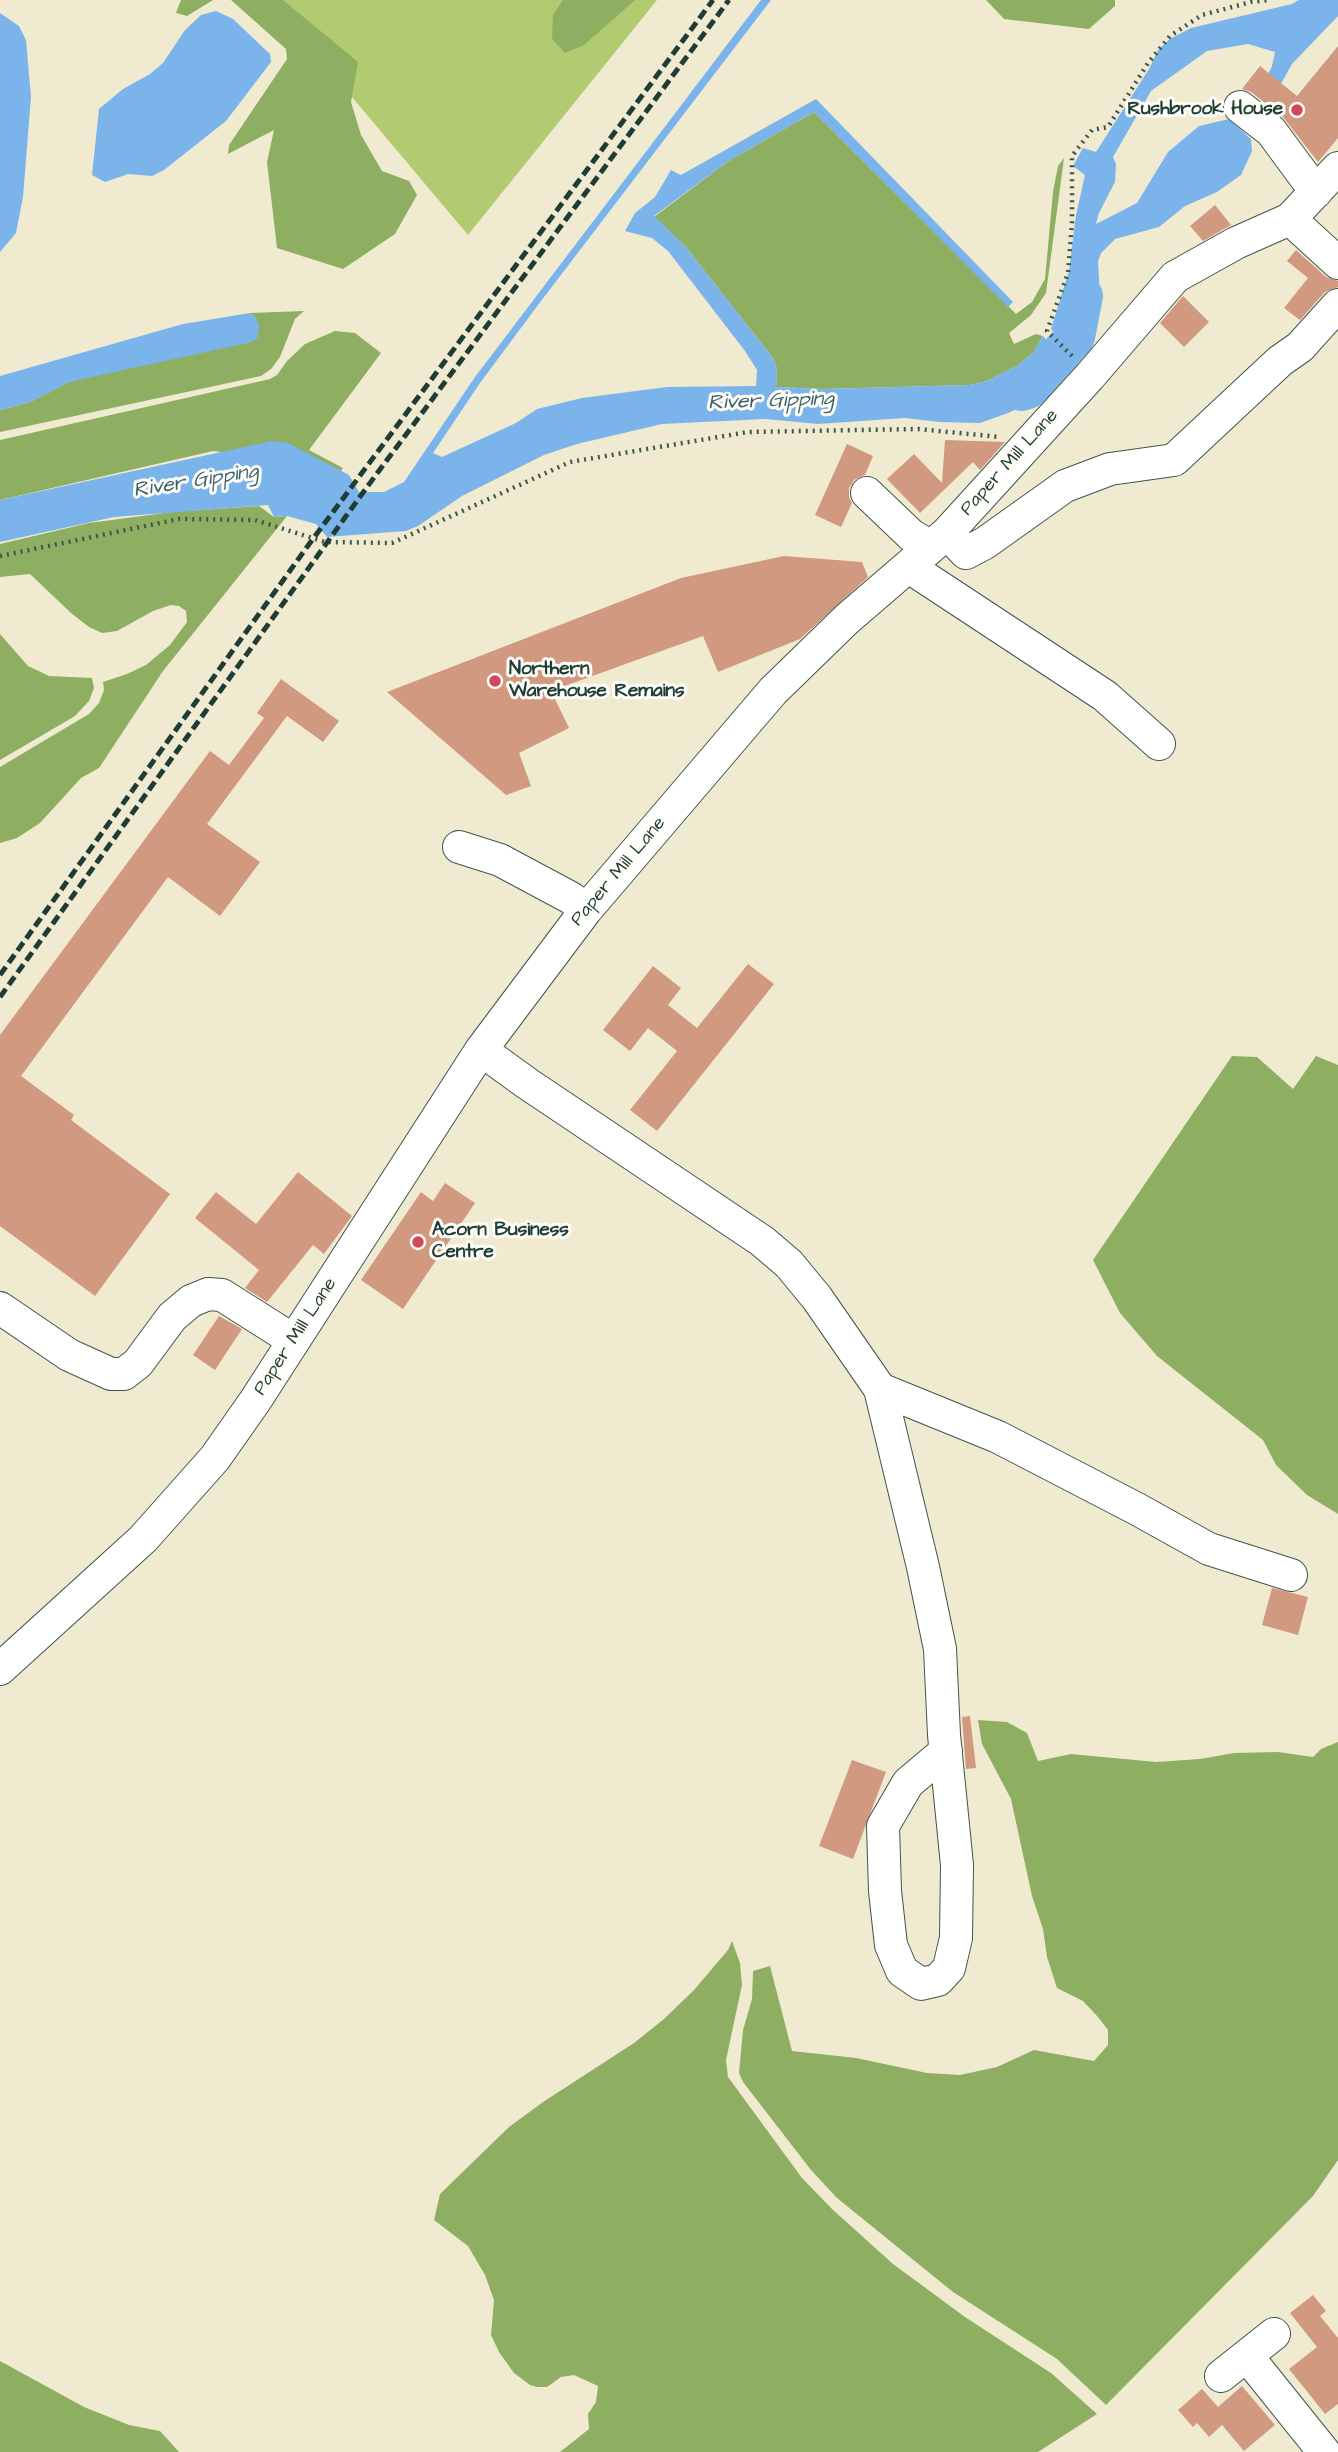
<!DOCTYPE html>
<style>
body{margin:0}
canvas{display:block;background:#f0ead1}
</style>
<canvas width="1338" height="2452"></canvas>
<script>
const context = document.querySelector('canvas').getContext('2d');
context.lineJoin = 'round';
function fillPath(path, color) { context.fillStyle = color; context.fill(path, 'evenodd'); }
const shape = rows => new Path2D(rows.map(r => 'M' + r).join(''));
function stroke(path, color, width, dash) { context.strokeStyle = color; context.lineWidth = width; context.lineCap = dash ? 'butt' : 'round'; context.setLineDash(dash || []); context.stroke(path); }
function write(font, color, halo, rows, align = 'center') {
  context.font = font + ' "Architects Daughter",sans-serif'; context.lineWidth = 6; context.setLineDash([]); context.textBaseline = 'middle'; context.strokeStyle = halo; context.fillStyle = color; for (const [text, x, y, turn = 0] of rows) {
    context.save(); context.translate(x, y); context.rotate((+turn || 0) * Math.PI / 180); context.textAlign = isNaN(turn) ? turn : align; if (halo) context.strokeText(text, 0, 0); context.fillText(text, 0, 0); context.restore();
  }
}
const green = shape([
 [259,0,657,0,468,235,288,21]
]);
const forest = shape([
 [181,0,213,0,187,16,176,13],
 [231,0,283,0,358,62,351,102,361,135,382,171,409,181,417,195,395,234,343,269,277,248,267,162,274,130,228,154,229,145,287,59,286,49],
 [563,0,635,0,584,45,565,53,552,39,553,15],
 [986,0,1115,0,1115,6,1089,29,1004,19],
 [814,112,1016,314,1032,302,1045,279,1053,192,1058,166,1064,158,1046,293,1031,315,1009,333,1014,344,1036,334,1043,336,1034,352,1017,366,987,381,970,385,823,389,776,387,777,369,773,358,685,246,654,217,727,162],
 [304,311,295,319,280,357,271,369,261,376,0,432,0,410,30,402,69,382,256,318,250,313],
 [335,331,355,333,381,353,309,450,343,468,331,486,246,455,213,451,0,500,0,440,270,379,277,375,287,361,305,344],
 [259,506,274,517,287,516,163,671,99,768,81,778,40,823,17,838,0,843,0,767,89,714,99,703,104,690,103,682,127,674,146,665,170,645,187,622,186,611,179,606,171,605,153,611,117,631,102,633,89,627,71,613,30,574,0,577,0,544,89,523,172,512],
 [0,634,28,666,49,676,92,678,94,688,89,701,75,716,0,760],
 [1232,1056,1257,1057,1293,1089,1316,1056,1338,1065,1338,1514,1307,1495,1276,1465,1263,1440,1157,1356,1120,1313,1093,1260],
 [978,1720,1007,1722,1027,1733,1038,1761,1071,1754,1156,1762,1200,1759,1234,1753,1278,1752,1313,1757,1321,1749,1338,1742,1338,2160,1313,2196,1106,2405,1057,2359,953,2292,837,2198,811,2170,743,2082,739,2073,743,2030,752,1999,753,1971,770,1966,792,2051,856,2058,927,2073,960,2075,997,2067,1034,2050,1094,2061,1108,2045,1108,2030,1098,2017,1083,2001,1057,1988,1047,1957,1043,1929,1032,1896,1011,1799,982,1744],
 [732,1941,740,1963,742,1985,726,2060,728,2077,802,2178,832,2209,893,2264,965,2317,1051,2373,1097,2414,1038,2452,560,2452,589,2429,588,2414,596,2402,598,2386,574,2375,561,2377,547,2387,537,2387,530,2385,514,2373,499,2352,491,2335,494,2300,485,2275,468,2246,434,2220,440,2194,509,2127,543,2102,634,2043,664,2019,694,1990,728,1950],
 [0,2361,84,2407,129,2425,160,2431,179,2452,0,2452]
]);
const water = shape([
 [761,0,771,0,541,301,480,383,433,453,442,457,516,423,537,409,582,398,667,387,756,386,757,370,745,351,668,251,652,238,625,231,635,213,655,197,671,170,681,175,816,99,1013,302,1008,307,814,112,727,162,654,216,685,246,773,358,777,369,776,387,823,389,970,385,987,381,1017,366,1034,352,1043,336,1068,366,1042,397,1008,413,980,423,939,422,905,418,818,424,765,419,662,424,577,444,544,455,462,496,418,526,406,531,327,537,316,524,287,516,274,517,268,505,114,517,0,542,0,500,272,441,288,443,349,475,359,492,384,492,404,482,475,377],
 [1299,0,1338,0,1338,16,1292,64,1277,91,1262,87,1272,66,1275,52,1248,44,1207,51,1151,91,1113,157,1116,164,1115,182,1099,213,1096,224,1137,203,1168,152,1199,126,1229,119,1251,139,1252,151,1241,175,1217,192,1185,206,1159,227,1115,239,1101,253,1098,261,1100,296,1089,332,1076,355,1051,329,1069,271,1076,215,1085,175,1073,166,1083,148,1096,152,1149,69,1158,50,1170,39,1191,28,1292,4],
 [216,11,233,19,270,54,271,62,226,121,164,170,152,176,128,174,105,182,92,175,99,109,123,89,150,74,163,63,185,30,201,15],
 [0,13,19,26,26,40,31,97,23,197,16,233,0,252],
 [250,313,256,318,259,326,258,337,252,342,69,382,30,402,0,410,0,376,183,324]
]);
const river = shape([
 [1021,391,1028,389,1075,337,1083,296]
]);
const building = shape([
 [1338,46,1338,138,1318,162,1283,117,1251,92,1242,89,1260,66,1297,96],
 [1215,205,1231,225,1203,241,1190,226],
 [1296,250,1326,277,1338,281,1338,287,1325,292,1300,320,1284,308,1308,278,1287,261],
 [1183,296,1209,322,1184,347,1160,323],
 [945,440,1005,442,980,470,973,462,920,513,887,479,914,454,942,483],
 [847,444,873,456,865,475,854,480,849,488,849,497,852,503,841,527,815,515],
 [784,556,862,562,868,577,800,639,718,672,703,636,551,691,569,728,519,753,531,786,506,795,387,692,681,578],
 [281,679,339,721,323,742,287,716,207,824,260,862,220,916,168,877,21,1076,74,1115,71,1120,170,1194,95,1296,0,1226,0,1035,210,751,229,765,264,718,257,713],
 [748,964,774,984,657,1131,630,1110,677,1051,648,1028,630,1051,603,1030,653,966,681,988,668,1005,697,1028],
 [298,1172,352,1216,324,1254,313,1245,267,1302,245,1288,259,1270,195,1218,216,1192,256,1224],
 [445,1183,475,1203,403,1309,361,1280,421,1192,433,1201],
 [219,1316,242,1329,215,1370,193,1355],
 [1272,1588,1308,1597,1298,1635,1262,1625],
 [970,1716,976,1768,966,1769,962,1717],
 [852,1760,886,1772,853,1859,819,1846],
 [1313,2295,1326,2311,1320,2316,1338,2338,1338,2404,1325,2414,1289,2369,1317,2347,1290,2313],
 [1242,2386,1275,2425,1244,2451,1222,2425,1209,2437,1197,2423,1193,2427,1178,2410,1202,2389,1218,2407]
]);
const path = shape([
 [1072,356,1047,331,1068,273,1072,223,1072,156,1092,130,1108,127,1148,63,1170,36,1202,15,1251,2,1270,0],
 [0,556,179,519,255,520,325,542,392,543,570,462,748,432,918,429,1000,437]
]);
const minor = shape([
 [1240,107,1271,131,1316,192],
 [1290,219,1338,263],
 [867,493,911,535,931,547],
 [947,533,966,553,985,543,1065,486,1110,469,1174,460,1280,361,1300,347,1338,305],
 [909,567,1105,696,1159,744],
 [459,847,500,860,571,898,586,910],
 [481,1050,528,1084,762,1241,789,1264,817,1298,880,1389,923,1567,940,1649,944,1735,957,1865,956,1938,949,1968,938,1980,921,1984,902,1971,891,1945,885,1891,883,1826,908,1783,946,1751],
 [0,1308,69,1355,111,1374,124,1374,138,1363,172,1317,191,1301,208,1294,222,1295,293,1340],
 [880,1389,998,1437,1137,1509,1209,1549,1291,1575],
 [0,1669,143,1539,215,1458,255,1401,481,1050,586,910,773,691,847,619,947,533,1090,376,1175,277,1236,243,1290,219,1338,168],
 [1247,2356,1324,2452],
 [1221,2376,1274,2334]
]);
const rail = shape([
 [0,975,307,547,713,0],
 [0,997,367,487,729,0]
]);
const markers = [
 [1297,110,7,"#d1495b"],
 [495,681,7,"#d1495b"],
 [418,1242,7,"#d1495b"]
];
const poiNames = [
 ["Rushbrook House",1283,110,"right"],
 ["Northern",509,670],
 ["Warehouse Remains",509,692],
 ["Acorn Business",432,1231],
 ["Centre",432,1253]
];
const streetNames = [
 ["Paper Mill Lane",1010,463,-48],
 ["Paper Mill Lane",619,872,-50],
 ["Paper Mill Lane",296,1337,-57]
];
const waterNames = [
 ["River Gipping",771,402,-2],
 ["River Gipping",196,482,-9]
];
fillPath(green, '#b3cb70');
fillPath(forest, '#8eaf62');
fillPath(water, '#7bb4eb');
stroke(river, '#7bb4eb', 40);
fillPath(building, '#d29981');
stroke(minor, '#3e574c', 34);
stroke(path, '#3e574c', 4.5, [2, 5]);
stroke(minor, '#fff', 32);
stroke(rail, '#1f3d34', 5, [10, 5]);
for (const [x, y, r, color] of markers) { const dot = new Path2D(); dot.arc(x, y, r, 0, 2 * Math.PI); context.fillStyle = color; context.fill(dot); stroke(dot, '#fdfcf7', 2.5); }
write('bold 19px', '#1f3d34', '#fdfcf7', poiNames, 'left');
write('19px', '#1f3d34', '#fdfcf7', streetNames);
write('italic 21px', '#3b616b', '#fdfcf7', waterNames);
</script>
